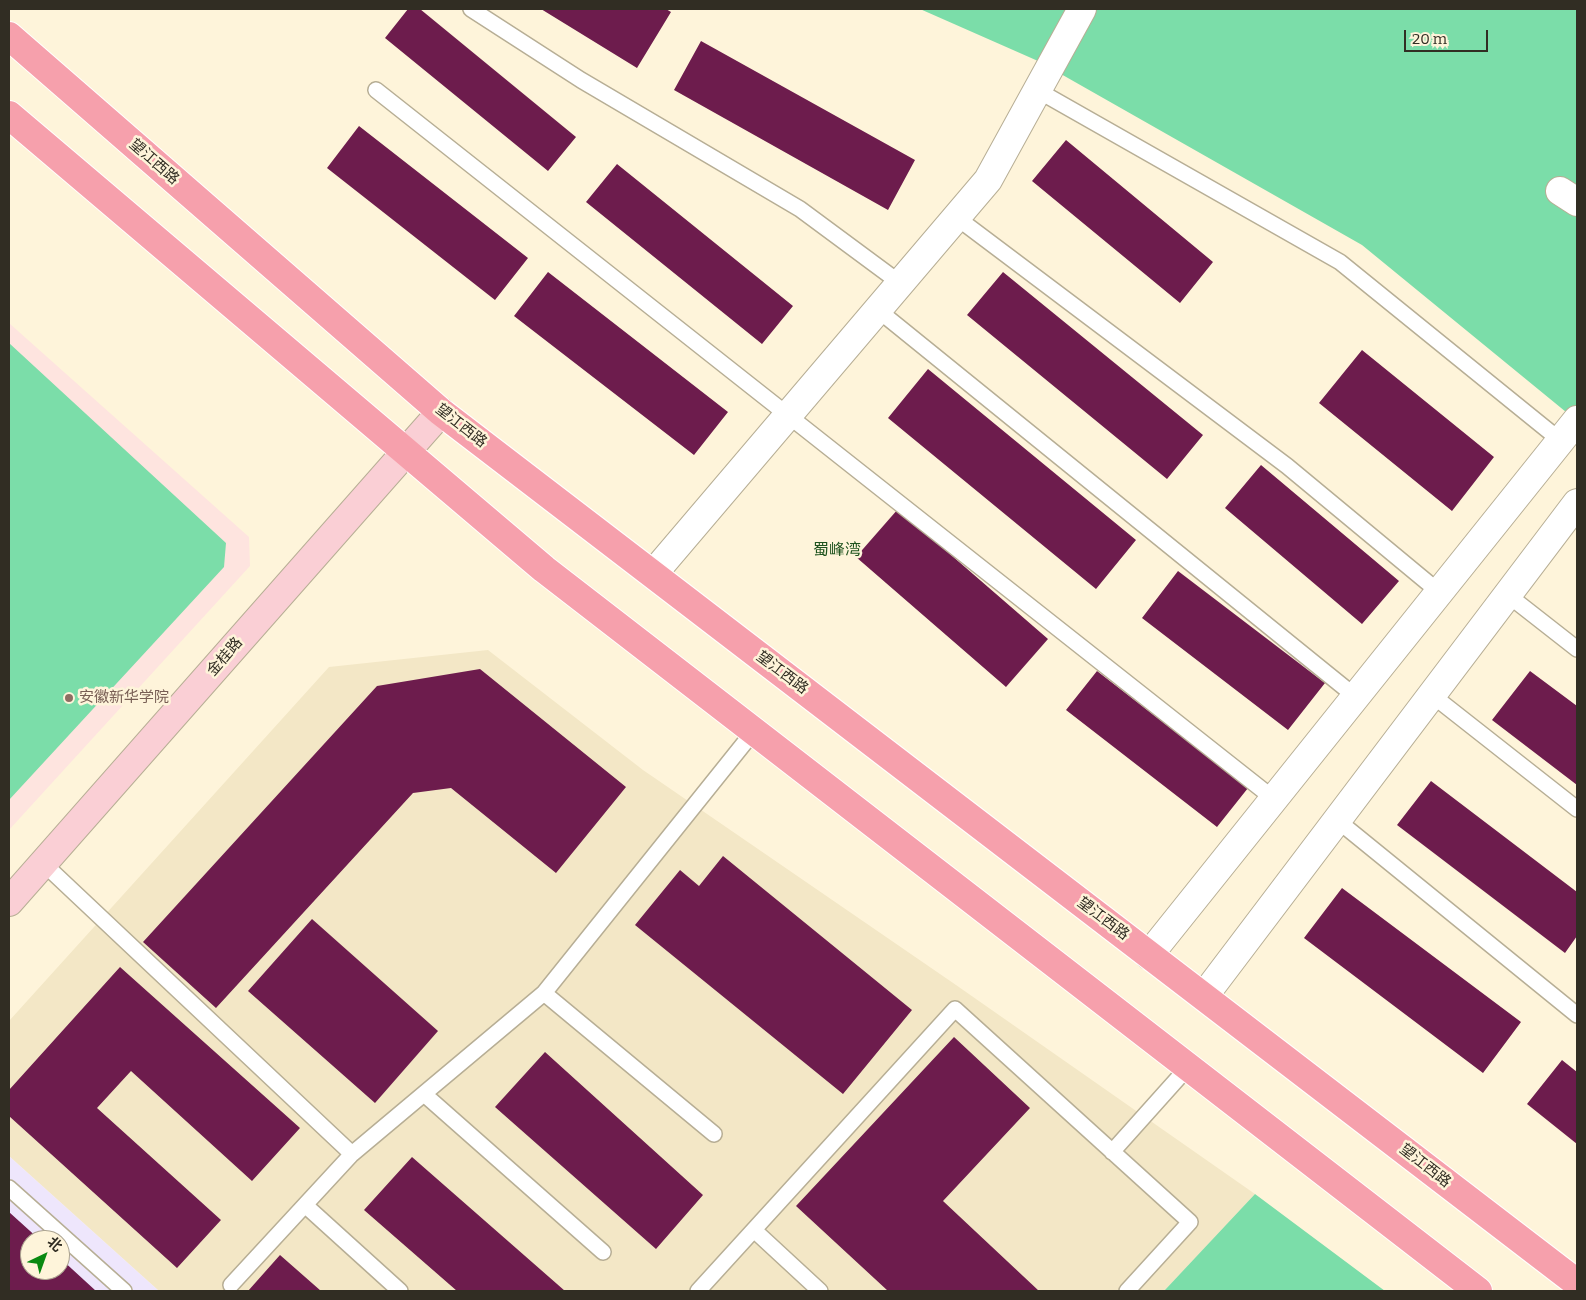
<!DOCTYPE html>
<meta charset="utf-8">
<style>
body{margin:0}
#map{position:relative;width:1586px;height:1300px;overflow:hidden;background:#fef4da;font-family:Bitter,"Noto Sans SC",serif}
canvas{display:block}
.frame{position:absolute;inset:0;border:10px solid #312d23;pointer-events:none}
.north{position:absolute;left:20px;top:1230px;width:50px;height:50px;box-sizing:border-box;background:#fef4da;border:1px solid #aca491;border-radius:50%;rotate:42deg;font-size:14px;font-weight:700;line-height:20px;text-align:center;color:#312d23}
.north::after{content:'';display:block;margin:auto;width:18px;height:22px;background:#098911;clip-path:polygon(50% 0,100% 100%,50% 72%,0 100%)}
.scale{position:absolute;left:1404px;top:30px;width:84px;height:22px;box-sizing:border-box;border:2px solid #312d23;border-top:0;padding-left:6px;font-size:15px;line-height:18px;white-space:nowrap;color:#312d23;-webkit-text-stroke:4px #fef4da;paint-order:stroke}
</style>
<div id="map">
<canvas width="1586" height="1300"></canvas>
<div class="frame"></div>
<div class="north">北</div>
<div class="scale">20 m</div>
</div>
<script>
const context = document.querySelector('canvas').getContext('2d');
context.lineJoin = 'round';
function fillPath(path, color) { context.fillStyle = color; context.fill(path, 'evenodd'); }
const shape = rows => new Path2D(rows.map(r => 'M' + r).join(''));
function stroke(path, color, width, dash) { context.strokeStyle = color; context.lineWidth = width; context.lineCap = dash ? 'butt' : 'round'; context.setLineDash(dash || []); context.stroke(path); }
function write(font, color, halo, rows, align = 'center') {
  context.font = font + ' Bitter,"Noto Sans SC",serif'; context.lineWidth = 5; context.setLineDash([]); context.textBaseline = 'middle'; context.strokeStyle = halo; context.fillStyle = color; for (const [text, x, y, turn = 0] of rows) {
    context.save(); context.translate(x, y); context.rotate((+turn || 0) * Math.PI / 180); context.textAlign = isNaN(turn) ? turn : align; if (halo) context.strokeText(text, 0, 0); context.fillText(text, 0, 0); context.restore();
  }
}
const built = shape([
 [488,650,643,770,956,985,1255,1194,1164,1291,159,1291,9,1156,9,1021,329,667]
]);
const industrial = shape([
 [9,1156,159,1291,9,1291],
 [30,1240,60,1240,60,1270,30,1270]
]);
const education = shape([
 [9,323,249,537,250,566,9,830]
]);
const green = shape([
 [920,9,1577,9,1577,421,1362,245,1038,61],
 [9,343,226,543,224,567,9,800],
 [1255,1194,1385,1291,1164,1291]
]);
const building = shape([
 [408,9,420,9,576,137,548,171,385,38],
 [541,9,666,9,671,12,637,68],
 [701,41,915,160,888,210,674,90],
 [359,126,528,258,495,300,327,168],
 [1066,140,1213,262,1180,303,1032,181],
 [617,164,793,306,762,344,586,202],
 [548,272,728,412,694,455,514,316],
 [1003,272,1203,435,1167,479,967,315],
 [1362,350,1494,457,1452,511,1319,403],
 [928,369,1136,540,1096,589,888,418],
 [1261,465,1399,581,1362,624,1225,508],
 [898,509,1048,639,1006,687,856,557],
 [1178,571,1325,683,1288,730,1142,618],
 [480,669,626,787,556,873,451,788,413,793,216,1008,143,942,377,686],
 [1097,671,1248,788,1217,827,1066,710],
 [1530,671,1577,706,1577,785,1492,720],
 [1431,781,1577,892,1577,936,1565,953,1397,825],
 [723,856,912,1010,843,1094,635,925,680,870,699,886],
 [1342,888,1521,1022,1483,1073,1304,938],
 [312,919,438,1031,375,1103,248,991],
 [120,967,300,1128,252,1181,131,1071,97,1108,221,1220,177,1268,9,1116,9,1090],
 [954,1037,1030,1108,943,1201,1039,1291,888,1291,796,1206],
 [545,1052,703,1195,656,1249,495,1107],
 [1562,1060,1577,1072,1577,1144,1527,1104],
 [412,1157,565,1291,457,1291,364,1210],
 [9,1212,40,1240,30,1240,30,1270,60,1270,60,1258,96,1291,9,1291],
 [280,1255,321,1291,248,1291]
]);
const lane = shape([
 [471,9,581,80,800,209,900,283],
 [376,90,1274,799],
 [1037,90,1340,262,1561,441],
 [956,217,1287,466,1439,592],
 [878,310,1356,697],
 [1508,595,1577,649],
 [1432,695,1577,809],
 [1337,820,1577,1015],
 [43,863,352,1154,544,993,754,731],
 [544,993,714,1134],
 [424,1094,603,1252],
 [1112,1152,1189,1066],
 [9,1188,124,1291],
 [305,1205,400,1291],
 [754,1230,820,1291],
 [231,1285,352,1154],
 [698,1291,955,1009,1190,1222,1127,1291]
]);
const street = shape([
 [1560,191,1577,202],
 [653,574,988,180,1082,9],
 [1149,955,1577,420],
 [1204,996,1577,503]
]);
const secondary = shape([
 [9,902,441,412]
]);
const primary = shape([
 [9,36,441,412,1577,1283],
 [9,115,544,569,1478,1291]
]);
const markers = [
 [69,698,5,"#8d6e63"]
];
const streetNames = [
 ["望江西路",154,162,41],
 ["望江西路",461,426,38],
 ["金桂路",225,657,-49],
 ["望江西路",782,673,37],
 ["望江西路",1103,919,37],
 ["望江西路",1425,1166,38]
];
const educationNames = [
 ["安徽新华学院",79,698]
];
const neighbourhoodNames = [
 ["蜀峰湾",837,551]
];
fillPath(built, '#f3e7c6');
fillPath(industrial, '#eee6fc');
fillPath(education, '#fee4df');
fillPath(green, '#7bdda9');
fillPath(building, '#6d1c4d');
stroke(lane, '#b7ae95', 18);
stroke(street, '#b7ae95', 30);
stroke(secondary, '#b7ae95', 30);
stroke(primary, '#fff', 30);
stroke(lane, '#fff', 15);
stroke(street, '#fff', 28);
stroke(secondary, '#facfd5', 28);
stroke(primary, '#f6a0ac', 28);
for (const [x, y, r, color] of markers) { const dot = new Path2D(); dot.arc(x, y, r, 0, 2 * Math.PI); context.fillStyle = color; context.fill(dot); stroke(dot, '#fef4da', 2); }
write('15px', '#312d23', '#fef4da', streetNames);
write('15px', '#785e54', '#fef4da', educationNames, 'left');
write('16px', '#1f531e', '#fef4da', neighbourhoodNames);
</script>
